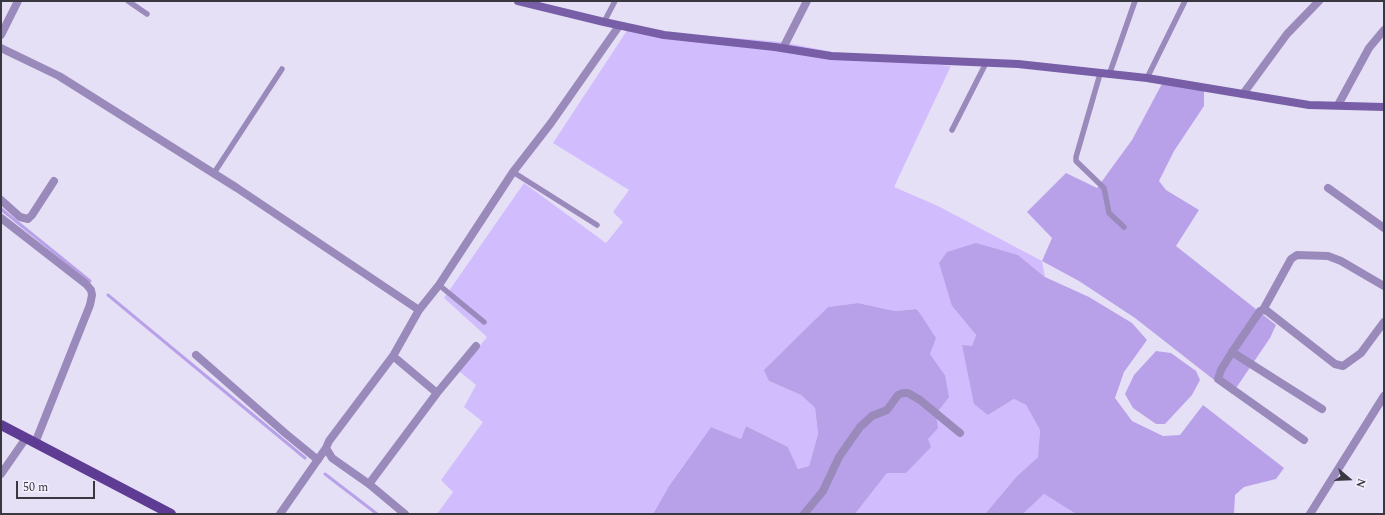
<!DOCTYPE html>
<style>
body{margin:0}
#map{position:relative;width:1385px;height:515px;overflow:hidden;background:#e6e0f7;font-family:Spectral,serif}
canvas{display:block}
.frame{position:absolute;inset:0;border:2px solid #393740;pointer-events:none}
.north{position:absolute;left:1329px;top:459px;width:40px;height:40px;-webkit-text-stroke:3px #f3effd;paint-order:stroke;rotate:109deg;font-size:11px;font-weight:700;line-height:16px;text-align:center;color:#393740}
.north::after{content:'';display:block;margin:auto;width:14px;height:18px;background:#393740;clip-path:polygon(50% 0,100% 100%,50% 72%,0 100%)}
.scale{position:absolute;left:16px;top:481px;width:79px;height:18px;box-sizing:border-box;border:2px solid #393740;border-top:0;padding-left:5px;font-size:12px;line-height:14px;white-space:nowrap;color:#393740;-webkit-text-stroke:3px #f3effd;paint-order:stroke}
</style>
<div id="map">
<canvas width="1385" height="515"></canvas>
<div class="frame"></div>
<div class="north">N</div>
<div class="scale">50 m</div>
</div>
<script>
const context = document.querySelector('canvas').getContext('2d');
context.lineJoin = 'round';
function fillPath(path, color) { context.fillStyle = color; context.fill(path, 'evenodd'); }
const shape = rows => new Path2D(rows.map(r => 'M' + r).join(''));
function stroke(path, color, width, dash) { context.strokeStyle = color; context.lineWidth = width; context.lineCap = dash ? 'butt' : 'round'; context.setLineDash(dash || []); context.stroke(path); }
const green = shape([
 [628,29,782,42,858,57,951,66,894,187,938,206,1042,261,1045,277,1018,255,952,306,976,335,972,346,962,346,988,415,1014,399,1026,405,1040,430,1038,457,1017,476,985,514,855,514,887,473,906,473,928,439,936,414,945,375,930,354,918,309,895,311,858,303,828,307,799,337,769,381,801,395,815,408,818,434,809,466,798,469,788,447,746,426,741,439,711,427,669,486,653,514,437,514,453,492,441,480,483,422,464,407,476,385,459,371,487,337,444,298,524,183,606,243,623,222,613,212,629,190,553,143],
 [1044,494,1076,514,1023,514]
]);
const water = shape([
 [1164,80,1204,89,1204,106,1174,151,1159,181,1166,190,1199,210,1176,246,1276,325,1270,338,1232,394,1135,318,1079,281,1042,261,1052,238,1027,212,1066,173,1097,188,1132,140],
 [976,243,1018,255,1045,277,1089,297,1132,323,1147,340,1124,372,1115,398,1132,421,1163,436,1180,435,1203,405,1284,468,1276,479,1244,487,1235,495,1234,514,1076,514,1044,494,1023,514,985,514,1017,476,1038,457,1040,430,1026,405,1014,399,988,415,974,404,962,345,972,346,976,335,952,306,939,263,947,252],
 [858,303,895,311,917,309,936,338,930,354,945,375,949,397,936,414,938,428,928,439,931,447,906,473,887,473,855,514,653,514,669,486,711,427,741,439,746,426,788,447,798,469,809,466,818,434,815,408,801,395,769,381,764,370,828,307],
 [1156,351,1171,353,1196,371,1200,380,1192,395,1165,424,1156,424,1133,408,1125,394,1134,375]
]);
const stream = shape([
 [1,209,90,281],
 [108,295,305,458],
 [325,474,377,514]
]);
const lane = shape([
 [128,1,147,14],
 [604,22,615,1],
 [1100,74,1076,157,1076,161,1104,188,1109,213,1124,227],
 [1109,75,1135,1],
 [1147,78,1185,1],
 [952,130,986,63],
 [513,172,597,225],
 [214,173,282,69],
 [439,285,484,322]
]);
const street = shape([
 [1,35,18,1],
 [1,48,59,76,237,188,419,310],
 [783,48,807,1],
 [1243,94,1287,34,1319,1],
 [1338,105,1369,48,1384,30],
 [1328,188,1384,228],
 [1,200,20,217,28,219,32,215,54,181],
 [1,218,86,284,91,290,92,295,90,305,35,443],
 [1263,310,1291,259,1297,255,1328,256,1341,261,1384,286],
 [1232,352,1322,409],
 [196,355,285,433,318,460],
 [393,356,437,393],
 [1304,440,1218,379,1221,370,1232,352,1260,311,1263,310,1267,311,1335,364,1343,366,1361,353,1384,322],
 [1,474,26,438],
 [369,484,437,393,476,346],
 [280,514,326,448],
 [405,514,369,484,332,458,326,448,329,441,393,356,419,310,439,285,513,172,551,123,619,26],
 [804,514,823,491,839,457,860,427,872,416,887,410,898,395,903,393,908,393,920,400,960,433],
 [1310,514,1384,396]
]);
const secondary = shape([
 [518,1,604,22,664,35,775,47,831,56,1018,64,1147,78,1309,105,1384,107]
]);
const primary = shape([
 [1,425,171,514]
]);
fillPath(green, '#d1bdfd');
fillPath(water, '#b8a1e9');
stroke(stream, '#b8a1e9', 3);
stroke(lane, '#9a8abc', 5.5);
stroke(street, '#9a8abc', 8);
stroke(secondary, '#775ea6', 8);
stroke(primary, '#5f3c94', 10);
</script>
